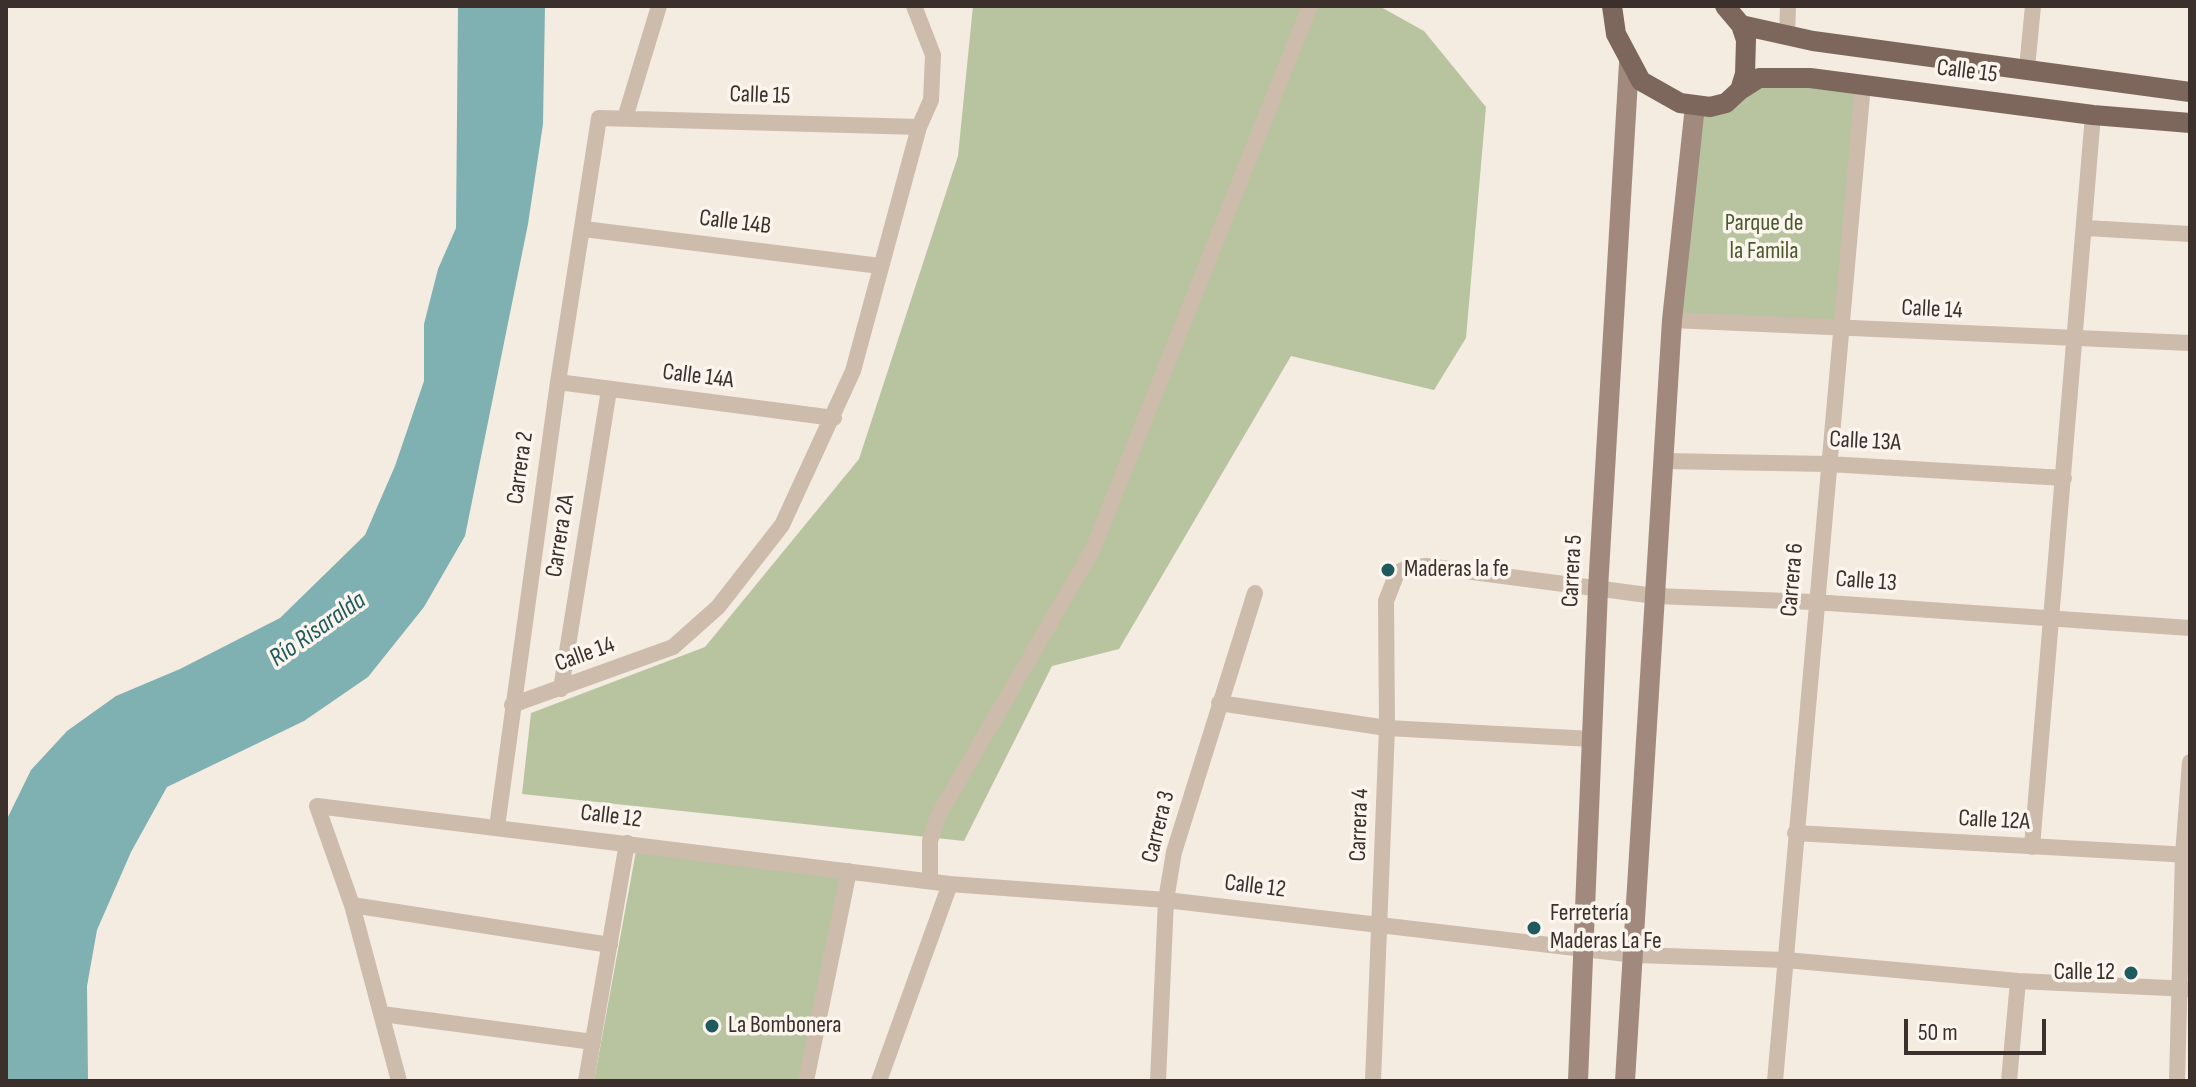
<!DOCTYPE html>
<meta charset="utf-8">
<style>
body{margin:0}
#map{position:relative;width:2196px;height:1087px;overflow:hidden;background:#f4ebe1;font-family:"Sofia Sans Condensed",sans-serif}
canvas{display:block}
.frame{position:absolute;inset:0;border:8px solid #3b302b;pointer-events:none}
.scale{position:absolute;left:1904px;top:1019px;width:142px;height:36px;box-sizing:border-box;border:4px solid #3b302b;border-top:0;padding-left:10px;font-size:24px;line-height:28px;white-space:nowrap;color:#3b302b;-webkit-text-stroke:6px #fbf5ee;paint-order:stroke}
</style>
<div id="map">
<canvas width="2196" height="1087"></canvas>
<div class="frame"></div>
<div class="scale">50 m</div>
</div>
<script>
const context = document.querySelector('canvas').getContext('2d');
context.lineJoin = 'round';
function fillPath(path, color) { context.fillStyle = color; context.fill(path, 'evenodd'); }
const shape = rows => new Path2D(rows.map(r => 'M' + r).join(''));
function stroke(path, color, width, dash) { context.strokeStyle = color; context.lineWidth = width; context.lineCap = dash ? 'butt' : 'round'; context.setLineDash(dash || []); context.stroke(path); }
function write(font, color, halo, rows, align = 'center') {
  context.font = font + ' "Sofia Sans Condensed",sans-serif'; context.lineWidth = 7; context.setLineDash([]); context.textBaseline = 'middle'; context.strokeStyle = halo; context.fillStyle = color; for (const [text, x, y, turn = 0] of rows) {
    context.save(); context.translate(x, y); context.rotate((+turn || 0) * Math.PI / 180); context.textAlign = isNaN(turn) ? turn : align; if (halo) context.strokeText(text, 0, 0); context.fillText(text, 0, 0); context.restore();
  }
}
const green = shape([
 [973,6,1379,6,1424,31,1486,107,1466,338,1434,390,1291,356,1119,649,1052,666,964,841,522,794,531,713,705,647,859,459,958,156],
 [1751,81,1863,84,1839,329,1672,320,1695,106],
 [636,851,845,873,801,1081,594,1081]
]);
const water = shape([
 [458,6,545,6,543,124,528,224,465,536,424,607,368,677,304,721,167,787,131,852,97,930,87,986,88,1081,6,1081,6,821,31,770,67,731,116,696,180,669,280,618,365,535,395,466,424,381,424,324,438,269,456,228]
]);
const street = shape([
 [1787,36,1788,6],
 [2027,68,2033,6],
 [625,118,659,6],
 [2086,228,2190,234],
 [584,229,880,266],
 [1672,320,2190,343],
 [558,382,834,418],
 [1663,461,1828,464,2064,478],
 [561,689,609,390],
 [1219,703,1387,728,1592,739],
 [512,705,673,647,718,607,782,525,853,371,919,127,931,100,933,55,914,6],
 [497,827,558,382,599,118,919,127],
 [1795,833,2190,855],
 [2032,847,2093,115],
 [930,881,930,841,938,816,1093,549,1310,6],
 [352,905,610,945],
 [382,1014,593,1042],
 [399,1081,352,905,317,806,950,884,1166,900,1635,955,1786,960,2018,981,2190,989],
 [586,1081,627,843],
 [806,1081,849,871],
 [879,1081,950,884],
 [1158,1081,1166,900,1174,852,1255,593],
 [1373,1081,1387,728,1386,601,1397,573,1409,567,1427,566,1655,596,1814,602,2190,628],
 [1775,1081,1863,84],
 [2009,1081,2018,981],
 [2177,1081,2183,855,2190,762]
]);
const secondary = shape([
 [1578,1081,1598,589,1629,63],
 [1625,1081,1672,320,1695,106]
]);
const primary = shape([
 [1612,6,1616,34,1641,81,1680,103,1710,107,1726,103,1740,90,1745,74,1746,40,1741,25,1725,6],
 [1741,25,1813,41,2190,92],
 [1740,90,1759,78,1810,78,2093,115,2190,123]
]);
const markers = [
 [1388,570,8,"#1f5a5e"],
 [1534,928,8,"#1f5a5e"],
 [2131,973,8,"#1f5a5e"],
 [712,1026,8,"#1f5a5e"]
];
const streetNames = [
 ["Calle 15",1967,72,7],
 ["Calle 15",760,96,2],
 ["Calle 14B",735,223,7],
 ["Calle 14",1932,310,3],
 ["Calle 14A",698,377,7],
 ["Calle 13A",1865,442,3],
 ["Carrera 2",521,468,-82],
 ["Carrera 2A",561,536,-81],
 ["Carrera 5",1573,571,-87],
 ["Carrera 6",1793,580,-85],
 ["Calle 13",1866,582,4],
 ["Calle 14",585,655,-20],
 ["Calle 12",611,817,7],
 ["Calle 12A",1994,821,3],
 ["Carrera 4",1360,825,-88],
 ["Carrera 3",1159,827,-76],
 ["Calle 12",1255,887,7]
];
const parkNames = [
 ["Parque de",1764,224],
 ["la Famila",1764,252]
];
const poiNames = [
 ["Maderas la fe",1404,570],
 ["Ferretería",1550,914],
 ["Maderas La Fe",1550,942],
 ["Calle 12",2115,973,"right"],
 ["La Bombonera",728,1026]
];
const waterNames = [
 ["Río Risaralda",318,630,-35]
];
fillPath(green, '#b8c4a0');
fillPath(water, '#7fb0b2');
stroke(street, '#cdbbac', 16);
stroke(secondary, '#a18a7d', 20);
stroke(primary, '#7d675c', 20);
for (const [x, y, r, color] of markers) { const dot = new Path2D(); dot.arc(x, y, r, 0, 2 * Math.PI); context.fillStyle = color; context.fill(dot); stroke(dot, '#fbf5ee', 3); }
write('24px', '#3b302b', '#fbf5ee', streetNames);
write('24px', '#4a5a2e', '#fbf5ee', parkNames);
write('24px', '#3b302b', '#fbf5ee', poiNames, 'left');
write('italic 26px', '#1f5a5e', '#fbf5ee', waterNames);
</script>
